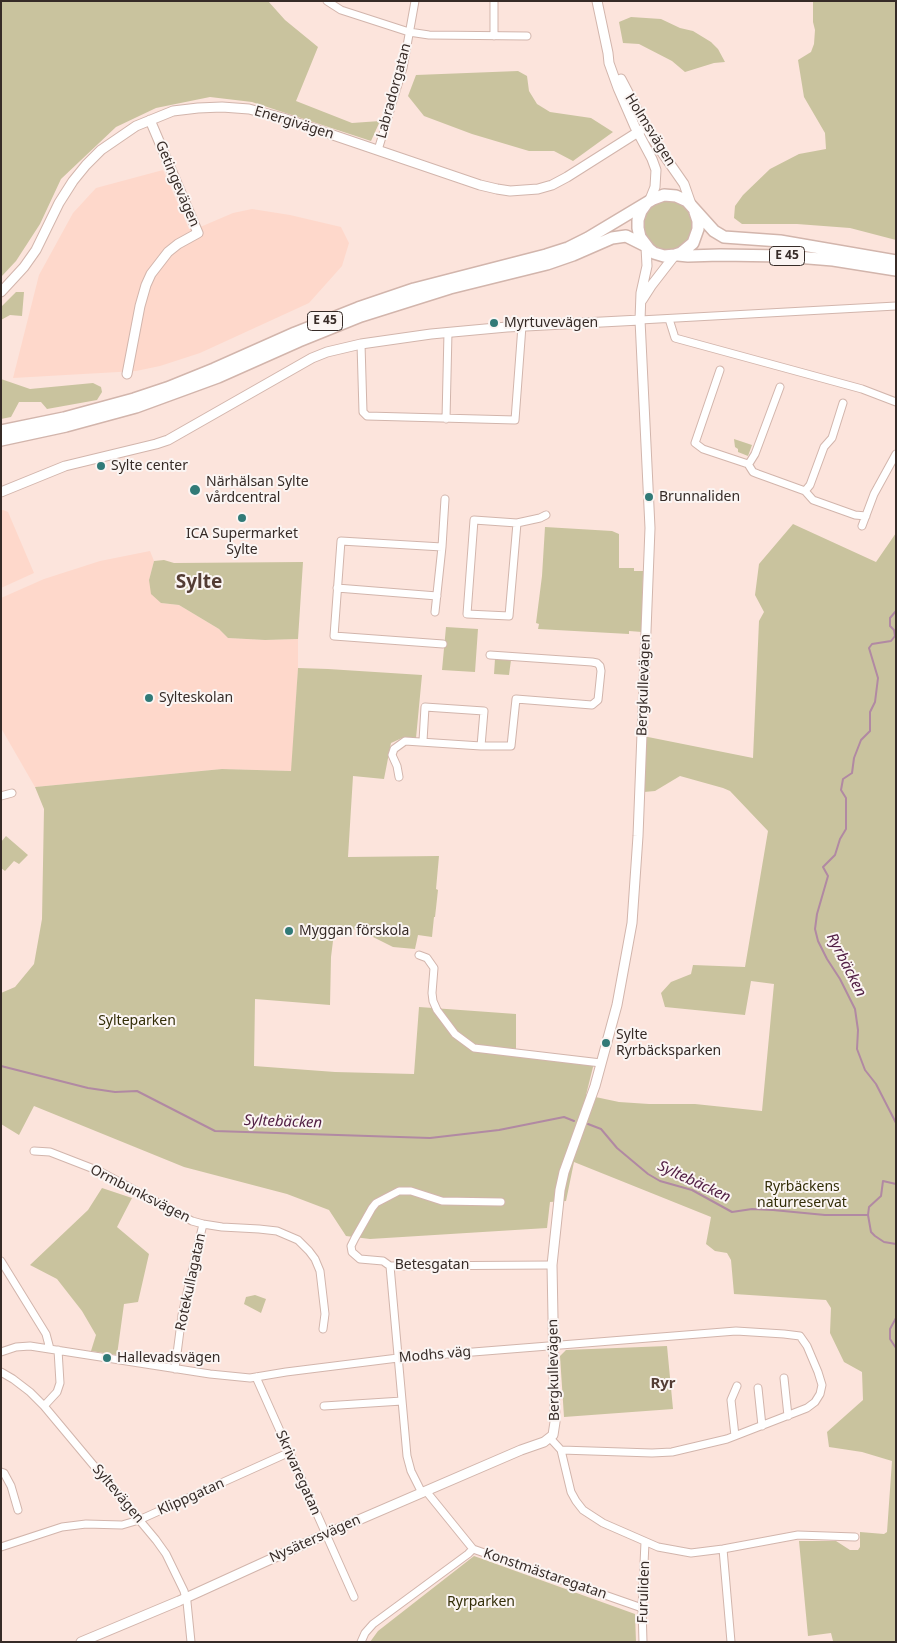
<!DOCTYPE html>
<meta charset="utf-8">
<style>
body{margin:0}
#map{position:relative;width:897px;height:1643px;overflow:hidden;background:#fce4dc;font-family:"Noto Sans",sans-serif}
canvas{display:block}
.frame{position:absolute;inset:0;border:2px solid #362b27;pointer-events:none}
</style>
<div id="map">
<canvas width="897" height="1643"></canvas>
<div class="frame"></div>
</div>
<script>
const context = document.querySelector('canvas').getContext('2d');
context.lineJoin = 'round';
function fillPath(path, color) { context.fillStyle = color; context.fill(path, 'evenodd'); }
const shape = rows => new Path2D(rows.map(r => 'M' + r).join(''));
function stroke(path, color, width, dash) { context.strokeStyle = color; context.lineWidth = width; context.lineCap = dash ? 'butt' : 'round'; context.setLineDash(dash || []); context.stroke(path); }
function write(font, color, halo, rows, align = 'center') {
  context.font = font + ' "Noto Sans",sans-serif'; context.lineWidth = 4; context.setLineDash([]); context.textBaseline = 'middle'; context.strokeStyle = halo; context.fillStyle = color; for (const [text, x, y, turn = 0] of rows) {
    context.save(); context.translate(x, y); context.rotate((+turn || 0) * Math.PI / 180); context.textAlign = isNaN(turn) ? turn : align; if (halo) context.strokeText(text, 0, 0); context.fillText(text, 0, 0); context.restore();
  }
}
const built = shape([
 [163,170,189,229,198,228,233,213,252,209,290,215,341,227,349,243,342,266,309,303,200,353,160,366,136,371,13,378,39,275,73,213,96,188],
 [3,510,8,512,34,573,1,588,1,511],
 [150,551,154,561,149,580,161,603,179,605,219,629,228,638,265,640,298,639,298,668,292,771,222,769,35,787,1,728,1,598,44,579,100,561]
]);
const green = shape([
 [1,1,268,1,285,20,318,47,296,101,352,123,380,121,371,141,252,102,210,97,156,108,116,127,61,179,40,224,16,261,1,277],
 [813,1,896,1,896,240,850,228,797,224,742,224,734,218,735,206,743,195,770,169,799,154,826,149,825,133,804,97,798,60,811,52,814,44,815,30,813,22],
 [631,17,661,19,680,28,693,31,711,42,718,49,725,62,714,63,685,72,672,61,639,44,623,43,619,22],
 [518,71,527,76,529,91,537,104,550,112,591,118,613,132,573,161,554,151,529,151,472,134,424,116,408,96,416,75],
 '643 226a25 25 0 1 1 50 0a25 25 0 1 1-50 0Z',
 [16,292,24,292,22,316,10,315,1,320,1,307],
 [1,379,30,389,93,383,101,387,102,392,97,400,47,409,41,402,19,402,11,417,1,419],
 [734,439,752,445,748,456,738,452,738,449,735,447],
 [793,524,876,562,896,533,896,1642,833,1641,831,1633,808,1636,799,1541,836,1541,850,1550,858,1550,860,1547,860,1532,884,1534,887,1532,892,1461,862,1452,829,1447,827,1432,863,1400,862,1372,844,1362,830,1333,831,1308,826,1300,734,1294,731,1260,727,1253,715,1251,706,1244,711,1217,574,1162,566,1201,550,1202,547,1228,370,1239,346,1236,329,1210,287,1194,184,1167,34,1106,19,1135,1,1124,1,993,15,987,34,964,42,919,44,809,35,787,222,769,291,771,298,668,328,669,422,675,416,738,402,738,391,743,384,779,353,776,348,857,439,856,436,889,438,890,435,917,434,917,432,937,418,935,415,949,393,947,361,931,335,925,331,957,330,1005,255,999,254,1066,335,1072,414,1074,419,1007,516,1014,516,1051,595,1059,586,1095,619,1102,649,1104,695,1104,762,1111,774,984,751,981,745,1015,665,1007,661,993,671,982,691,974,693,965,745,967,768,831,730,791,723,788,680,776,655,791,644,792,643,736,753,758,759,621,764,612,755,595,759,564],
 [545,527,612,531,619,534,619,568,634,568,634,571,643,571,642,632,629,631,629,634,538,629,539,624,536,623,542,576],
 [164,560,174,563,303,562,298,639,265,640,228,638,219,629,179,605,161,603,151,594,149,580,154,561],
 [446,627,478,629,475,672,442,670],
 [495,659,511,660,509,675,494,674],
 [6,836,28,855,19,864,14,861,5,871,1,868,1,842],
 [102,1188,132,1198,117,1227,149,1254,138,1302,124,1304,117,1355,91,1351,96,1335,82,1311,57,1279,30,1265,88,1210],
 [255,1295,266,1299,261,1313,244,1304,246,1297],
 [667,1346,673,1409,564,1417,560,1356,566,1350],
 [474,1556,635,1614,636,1642,370,1642,378,1631]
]);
const stream = shape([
 [896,611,890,618,890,626,894,630,895,636,891,641,872,644,869,648,878,678,875,702,870,712,870,731,861,740,854,758,852,773,843,779,841,790,846,798,846,829,840,839,835,855,823,867,828,876,817,914,815,929,818,941,827,959,840,979,855,1009,858,1030,857,1049,865,1070,876,1084,896,1123],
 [1,1066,88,1088,115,1092,137,1091,215,1131,430,1138,499,1130,564,1117,574,1121],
 [588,1124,601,1129,617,1148,648,1174,660,1181,692,1190,732,1212,752,1209,773,1210,825,1215,868,1215],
 [896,1184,883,1181,881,1196,869,1207,868,1215,871,1232,875,1236,884,1242,896,1244],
 [896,1318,890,1329,890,1339,896,1348]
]);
const minor = shape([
 [327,1,341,10,409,32,429,35,527,36],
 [494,2,494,36],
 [378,150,403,68,415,1],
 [669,319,675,338,862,389,896,402],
 [640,320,896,306],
 [361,344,363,412,367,416,515,420,522,326],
 [720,370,695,443,703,449,748,464],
 [780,387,755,454,750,462,748,464,753,472,758,474,805,491],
 [843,403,832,438,824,447,810,485,805,491,813,500,855,515,866,516],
 [446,419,448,332],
 [517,523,509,616,467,614,474,520,517,523,540,518,546,515],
 [862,526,874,494,896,454],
 [337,588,437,596],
 [435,612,442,547],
 [443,644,334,636,341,541,442,547,445,499],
 [423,741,425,707,484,711,481,746],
 [399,777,397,766,392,755,394,749,405,741,481,746,511,746,516,699,592,705,598,700,601,671,600,666,597,663,592,662,490,655],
 [1,796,12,793],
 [419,955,427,958,434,968,432,993,433,1001,437,1010,455,1034,474,1048,601,1063],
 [34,1151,50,1152,99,1171,192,1221,203,1224,222,1227,259,1229,277,1231,298,1240,309,1251,315,1259,320,1271,325,1314,323,1329],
 [501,1202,442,1201,411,1191,399,1191,376,1203,372,1208,355,1238,351,1246,352,1252,360,1259,383,1261,390,1266,552,1265],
 [1,1261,46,1334,50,1349],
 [390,1266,407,1456,411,1471,422,1493],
 [1,1352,16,1347,30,1346,210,1374,250,1378,286,1372,398,1358,736,1331,784,1334,800,1336,807,1346,818,1372,822,1385,820,1394,815,1402,807,1408,727,1439,672,1452,652,1453,561,1450],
 [175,1369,182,1315,203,1224],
 [1,1372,13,1379,30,1392,44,1406,156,1540,166,1554,184,1591,187,1602,191,1642],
 [256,1377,354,1597],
 [784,1378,788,1416],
 [758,1388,762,1426],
 [44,1406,57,1392,60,1383,58,1350],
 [324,1406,402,1401],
 [735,1436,731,1400,737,1386],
 [550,1438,561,1450,571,1492,576,1501,583,1510,603,1523,658,1547,691,1553,723,1549,798,1535,855,1537],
 [1,1472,4,1473,11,1486,18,1510],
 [426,1491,473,1549,642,1608],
 [1,1547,62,1527,86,1524,122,1525,139,1520,290,1452],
 [723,1549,731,1642],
 [361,1642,365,1633,373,1624,468,1554,473,1549],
 [643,1642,642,1608,645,1542]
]);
const tertiary = shape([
 [597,1,608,53,609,63,618,88,635,127,652,159,656,170,655,187,649,202],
 [621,79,652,138,684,184,692,207],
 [1,292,24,267,36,250,59,203,73,181,86,165,101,150,136,126,173,111,198,108,222,107,249,109,283,118,480,185,497,189,510,191,538,189,552,185,567,177,646,127],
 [642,300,651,286,675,255],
 [127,374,140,306,146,285,151,274,168,252,178,244,198,233,150,120],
 [1,492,65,466,156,444,168,440,312,358,327,352,361,344,431,334,507,327,640,320],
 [81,1642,179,1601,326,1534,521,1450,544,1442,553,1435,555,1422,552,1265,560,1190,564,1172,595,1086,617,1005,632,923,638,836,650,528,640,320,641,293,647,266,646,247]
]);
const trunk = shape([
 [646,204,641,211,638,220,638,228,640,237,649,249,654,253,664,256,675,255,681,253,693,243,698,229,698,221,695,212],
 [678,255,688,256,720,255,784,256,833,260,896,270],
 [1,431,64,418,134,399,167,388,214,369,295,333,358,308,414,289,546,255,568,248,588,238,653,199,664,195,676,196,687,201,714,231,724,237,780,241,896,261],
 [1,440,66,426,136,407,218,377,299,341,361,316,450,288,547,264,573,255,612,238,626,236,644,245]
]);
const markers = [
 [494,323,5,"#317a77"],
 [101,466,5,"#317a77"],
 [195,490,6,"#317a77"],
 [649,497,5,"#317a77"],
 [242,518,5,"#317a77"],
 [149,698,5,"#317a77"],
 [289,931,5,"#317a77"],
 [606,1043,5,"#317a77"],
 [107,1358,5,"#317a77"]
];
const shields = [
 [787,256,35],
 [325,321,35]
];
const shieldNames = [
 ["E 45",787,256],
 ["E 45",325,321]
];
const streetNames = [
 ["Labradorgatan",394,91,-75],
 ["Energivägen",294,123,17],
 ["Holmsvägen",650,130,58],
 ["Getingevägen",177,184,67],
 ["Bergkullevägen",644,685,-88],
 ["Ormbunksvägen",140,1194,27],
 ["Betesgatan",432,1265],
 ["Rotekullagatan",191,1282,-78],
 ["Modhs väg",435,1355,-5],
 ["Bergkullevägen",554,1370,-91],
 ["Skrivaregatan",298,1473,66],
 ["Syltevägen",118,1494,50],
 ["Klippgatan",191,1497,-24],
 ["Nysätersvägen",315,1539,-24],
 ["Konstmästaregatan",545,1574,19],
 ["Furuliden",644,1592,-88]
];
const poiNames = [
 ["Myrtuvevägen",504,323],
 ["Sylte center",111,466],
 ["Närhälsan Sylte",206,482],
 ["vårdcentral",206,498],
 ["Brunnaliden",659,497],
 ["ICA Supermarket",242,534,"center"],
 ["Sylte",242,550,"center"],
 ["Sylteskolan",159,698],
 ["Myggan förskola",299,931],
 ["Sylte",616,1035],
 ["Ryrbäcksparken",616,1051],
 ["Hallevadsvägen",117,1358]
];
const parkNames = [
 ["Sylteparken",137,1021],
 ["Ryrbäckens",802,1187],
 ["naturreservat",802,1203],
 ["Ryrparken",481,1602]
];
const waterNames = [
 ["Ryrbäcken",846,965,63],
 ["Syltebäcken",283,1122,2],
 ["Syltebäcken",694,1182,25]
];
const neighbourhoodNames = [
 ["Ryr",663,1384]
];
const districtNames = [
 ["Sylte",199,583]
];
fillPath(built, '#fed8cb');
fillPath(green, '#c9c39e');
stroke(stream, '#b189a3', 2);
stroke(minor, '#d2b5ac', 9);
stroke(tertiary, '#d2b5ac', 11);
stroke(trunk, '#d2b5ac', 14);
stroke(minor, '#fff', 7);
stroke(tertiary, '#fff', 9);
stroke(trunk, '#fff', 11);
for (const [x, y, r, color] of markers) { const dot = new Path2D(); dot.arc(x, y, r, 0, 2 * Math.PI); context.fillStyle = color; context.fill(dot); stroke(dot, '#fbf5f3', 2); }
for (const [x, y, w] of shields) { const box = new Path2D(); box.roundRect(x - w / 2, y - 9.5, w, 19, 4); context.fillStyle = '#fbf5f3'; context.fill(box); stroke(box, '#362b27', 1); }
write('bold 12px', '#362b27', null, shieldNames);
write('14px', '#362b27', '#fbf5f3', streetNames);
write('14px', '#362b27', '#fbf5f3', poiNames, 'left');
write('14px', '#322d07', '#fbf5f3', parkNames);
write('italic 15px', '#522045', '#fbf5f3', waterNames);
write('bold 15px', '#533c34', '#fbf5f3', neighbourhoodNames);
write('bold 19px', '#533c34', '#fbf5f3', districtNames);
</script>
